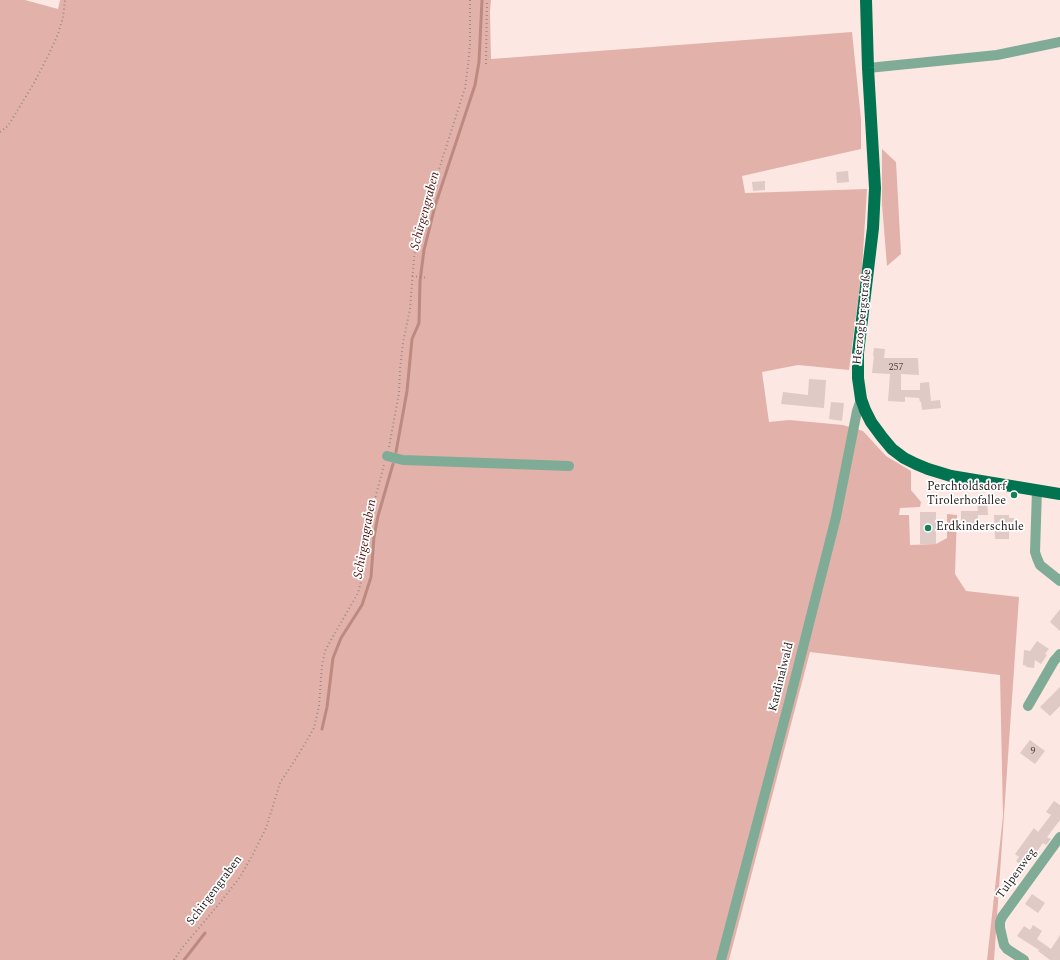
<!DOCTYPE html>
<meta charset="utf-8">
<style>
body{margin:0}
canvas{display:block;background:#fde7e3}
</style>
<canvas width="1060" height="960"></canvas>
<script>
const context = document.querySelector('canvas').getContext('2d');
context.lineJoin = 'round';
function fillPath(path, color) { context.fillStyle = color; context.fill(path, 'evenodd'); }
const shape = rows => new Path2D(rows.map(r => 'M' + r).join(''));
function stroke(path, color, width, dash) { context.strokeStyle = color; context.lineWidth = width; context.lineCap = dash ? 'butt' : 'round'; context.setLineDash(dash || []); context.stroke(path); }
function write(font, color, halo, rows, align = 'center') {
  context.font = font + ' Spectral,serif'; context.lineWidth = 3.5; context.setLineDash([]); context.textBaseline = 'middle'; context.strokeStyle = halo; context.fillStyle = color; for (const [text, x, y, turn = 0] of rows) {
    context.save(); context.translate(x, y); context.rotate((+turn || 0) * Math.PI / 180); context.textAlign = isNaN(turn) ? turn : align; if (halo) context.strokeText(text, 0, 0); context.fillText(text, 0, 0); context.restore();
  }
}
const green = shape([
 [0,0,25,0,58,9,60,0,491,0,490,12,491,59,852,32,861,119,861,149,742,176,745,193,867,189,862,269,849,370,798,365,762,372,769,422,789,420,843,425,863,431,886,456,911,471,911,490,921,502,920,507,900,508,899,515,909,515,910,545,936,544,947,538,947,514,957,515,955,574,966,591,1019,597,994,960,987,960,1003,816,1000,675,810,652,729,960,0,960],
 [882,149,896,162,901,254,887,266,882,204]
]);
const stream = shape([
 [396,452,407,391,412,339,419,323,420,281,424,250,435,206,475,85,479,62,482,0],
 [322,729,327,707,333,658,341,638,362,605,371,577,374,537,378,516,393,464],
 [184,960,205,933]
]);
const building = shape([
 [848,171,849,182,837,183,836,172],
 [765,181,765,190,753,191,752,182],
 [874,348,885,349,884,358,918,358,919,375,901,374,901,390,920,390,920,383,929,382,931,401,940,400,941,408,922,410,921,402,920,402,919,398,905,397,905,402,888,401,890,374,872,373,874,356,873,356],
 [809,379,826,380,824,408,781,404,783,392,808,395],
 [831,402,844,403,842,421,829,419],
 [977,502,987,502,988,515,978,515,978,525,961,525,961,511,978,511],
 [920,512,936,512,936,544,920,544],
 [994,515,1009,515,1009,518,1014,518,1014,527,1009,527,1009,539,995,539],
 [1060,609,1060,631,1050,622],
 [1037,641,1049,649,1045,654,1047,655,1041,664,1035,660,1034,668,1026,667,1027,666,1023,665,1024,650,1030,651],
 [1060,687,1060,706,1050,716,1040,707],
 [1030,740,1045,751,1035,764,1020,753],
 [1054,801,1060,805,1060,820,1047,837,1051,839,1046,845,1043,843,1025,868,1016,861,1019,857,1015,854,1034,828,1038,832,1051,815,1046,812],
 [1032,894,1045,903,1038,913,1025,904],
 [1033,925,1042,931,1037,939,1051,949,1060,935,1060,960,1050,960,1038,951,1039,950,1017,936,1024,926,1030,930]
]);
const path = shape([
 [486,64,487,0],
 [0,132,8,126,34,83,49,54,58,34,63,17,65,0],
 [412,276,428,278],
 [389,447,399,393,400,369,403,343,410,309,414,258,416,241,465,88,468,65,470,44,470,0],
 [174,960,182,948,219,904,240,877,252,856,266,828,280,783,300,752,314,728,319,706,322,665,325,651,331,640,358,593,363,574,367,531,373,506,384,465]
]);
const minor = shape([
 [868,68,997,55,1060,42],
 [387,456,403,460,569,466],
 [1037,490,1035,552,1037,558,1040,565,1060,581],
 [1028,706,1054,661,1060,654],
 [721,960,792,691,836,517,857,411,861,399],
 [1024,960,1007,949,1004,945,1000,928,1000,922,1002,917,1060,837]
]);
const major = shape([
 [866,0,868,68,875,188,873,228,858,353,858,378,861,399,865,410,871,422,882,437,892,449,904,458,916,464,928,469,951,476,1060,494]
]);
const markers = [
 [1014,495,4,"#157f5b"],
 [928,528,4,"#157f5b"]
];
const numberNames = [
 ["257",896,368],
 ["9",1033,752]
];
const streetNames = [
 ["Herzogbergstraße",863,317,-84],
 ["Kardinalwald",782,677,-76],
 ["Tulpenweg",1017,874,-54],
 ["Schirgengraben",215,891,-53]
];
const poiNames = [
 ["Perchtoldsdorf",1006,488],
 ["Tirolerhofallee",1006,502],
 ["Erdkinderschule",936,528,"left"]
];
const waterNames = [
 ["Schirgengraben",426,211,-75],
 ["Schirgengraben",366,539,-80]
];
fillPath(green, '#e2b2aa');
stroke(stream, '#bd8a82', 3);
fillPath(building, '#dfcac6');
stroke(path, '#9a8b88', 2, [1, 3]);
stroke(minor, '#80ac97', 10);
stroke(major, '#027350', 12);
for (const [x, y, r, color] of markers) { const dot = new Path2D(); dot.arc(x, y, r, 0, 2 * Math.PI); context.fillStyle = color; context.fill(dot); stroke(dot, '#fff', 1.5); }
write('10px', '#564b4a', null, numberNames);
write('12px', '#292120', '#fff', streetNames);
write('12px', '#292120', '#fff', poiNames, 'right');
write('italic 13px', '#4e0f0a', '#fff', waterNames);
</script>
